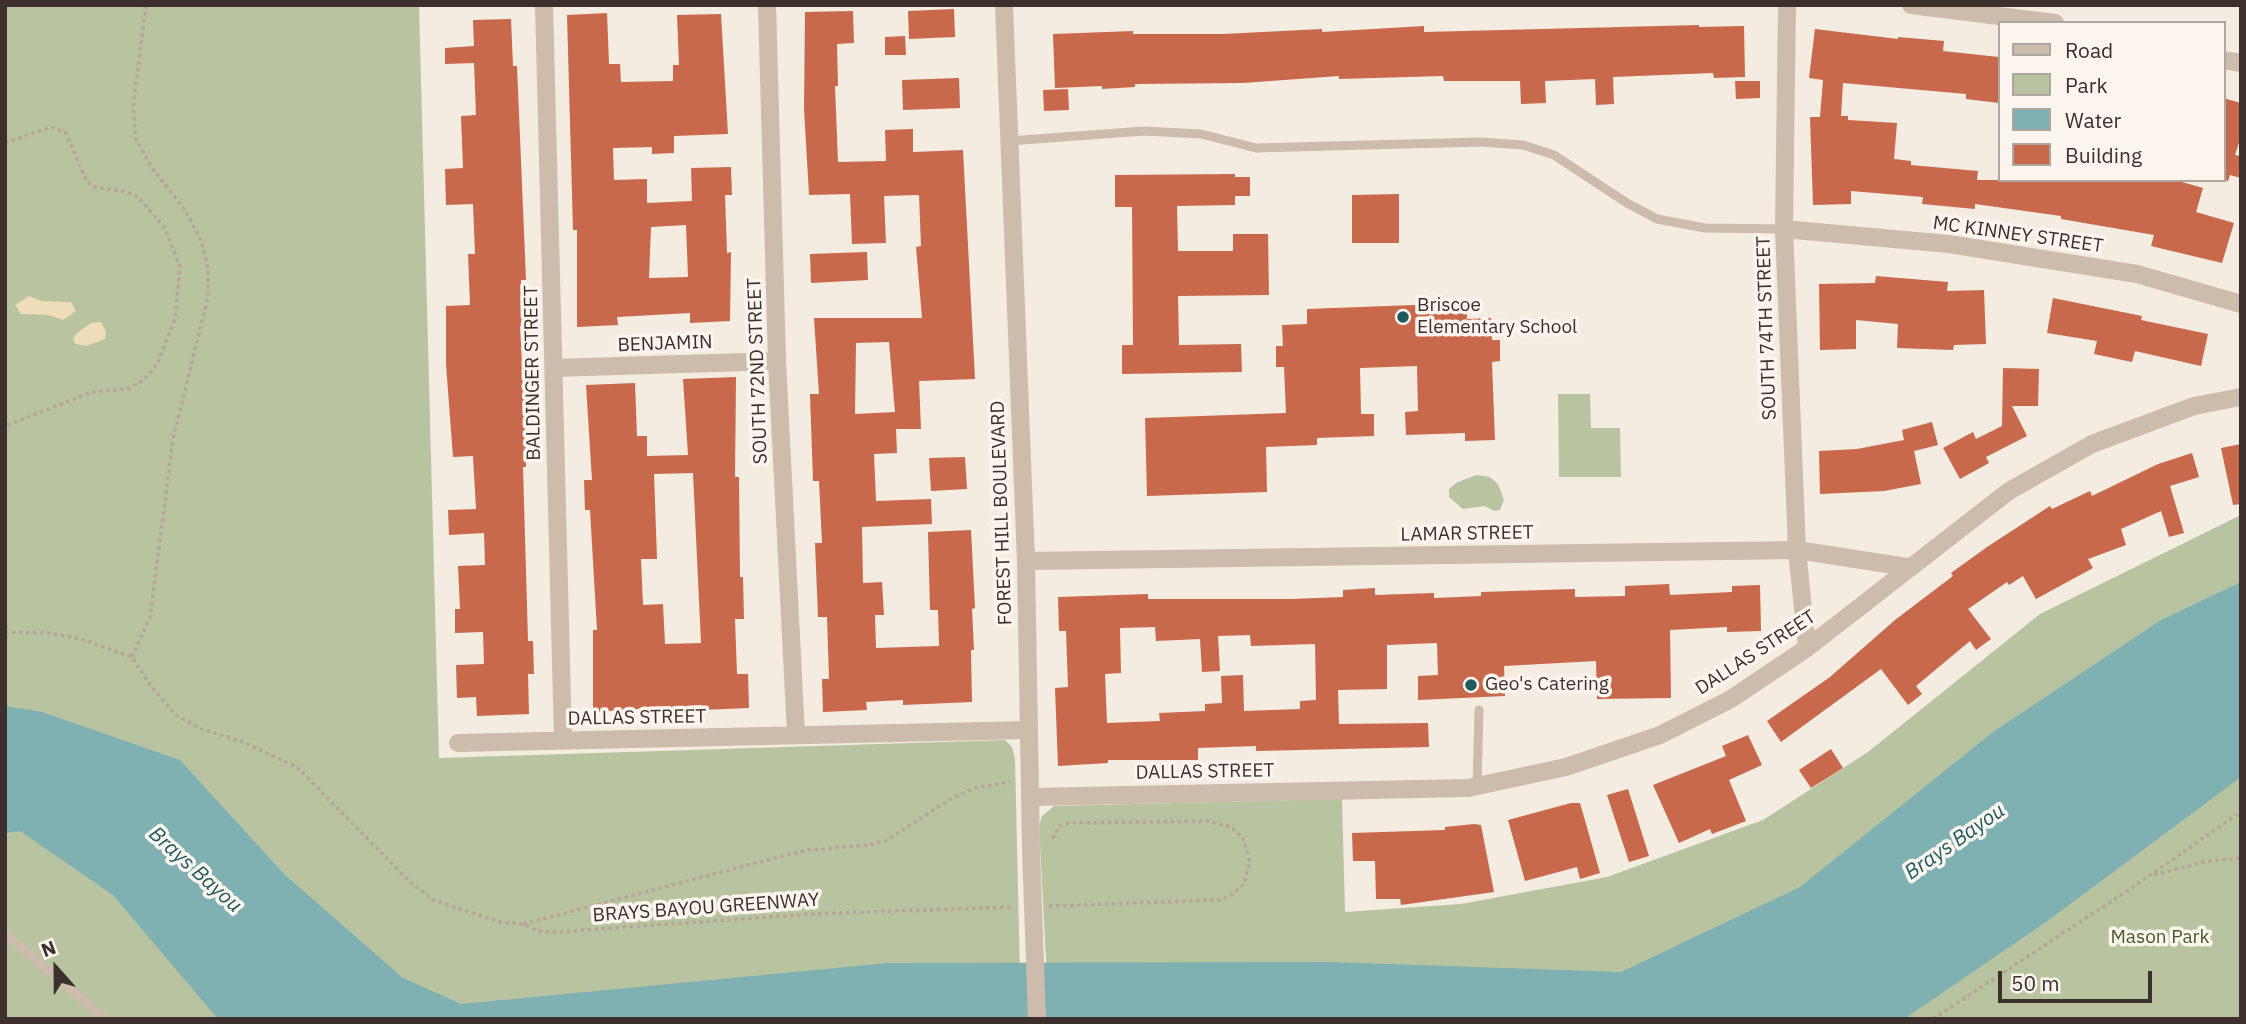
<!DOCTYPE html>
<style>
body{margin:0}
#map{position:relative;width:2246px;height:1024px;overflow:hidden;background:#f4ebe1;font-family:"IBM Plex Sans",sans-serif}
canvas{display:block}
.frame{position:absolute;inset:0;border:7px solid #3b302b;pointer-events:none}
.legend{position:absolute;left:1998px;top:21px;width:228px;height:161px;box-sizing:border-box;background:#fbf5ee;border:2px solid #aea6a0;margin:0;padding:9px 12px;list-style:none;font-size:21px;color:#3b302b}
.legend li{display:flex;align-items:center;gap:14px;height:35px}
.legend b{width:35px;border:2px solid #aea6a0}
.north{position:absolute;left:21px;top:933px;width:70px;height:70px;-webkit-text-stroke:5px #fbf5ee;paint-order:stroke;rotate:339deg;font-size:19px;font-weight:700;line-height:28px;text-align:center;color:#3b302b}
.north::after{content:'';display:block;margin:auto;width:24px;height:32px;background:#3b302b;clip-path:polygon(50% 0,100% 100%,50% 72%,0 100%)}
.scale{position:absolute;left:1998px;top:971px;width:154px;height:32px;box-sizing:border-box;border:4px solid #3b302b;border-top:0;padding-left:9px;font-size:21px;line-height:24px;white-space:nowrap;color:#3b302b;-webkit-text-stroke:5px #fbf5ee;paint-order:stroke}
</style>
<div id="map">
<canvas width="2246" height="1024"></canvas>
<div class="frame"></div>
<ul class="legend">
<li><b style="height:9px;background:#cdbbac"></b>Road</li>
<li><b style="height:19px;background:#b8c4a0"></b>Park</li>
<li><b style="height:19px;background:#7fb0b2"></b>Water</li>
<li><b style="height:19px;background:#c8694b"></b>Building</li>
</ul>
<div class="north">N</div>
<div class="scale">50 m</div>
</div>
<script>
const context = document.querySelector('canvas').getContext('2d');
context.lineJoin = 'round';
function fillPath(path, color) { context.fillStyle = color; context.fill(path, 'evenodd'); }
const shape = rows => new Path2D(rows.map(r => 'M' + r).join(''));
function stroke(path, color, width, dash) { context.strokeStyle = color; context.lineWidth = width; context.lineCap = dash ? 'butt' : 'round'; context.setLineDash(dash || []); context.stroke(path); }
function write(font, color, halo, rows, align = 'center') {
  context.font = font + ' "IBM Plex Sans",sans-serif'; context.lineWidth = 7; context.setLineDash([]); context.textBaseline = 'middle'; context.strokeStyle = halo; context.fillStyle = color; for (const [text, x, y, turn = 0] of rows) {
    context.save(); context.translate(x, y); context.rotate((+turn || 0) * Math.PI / 180); context.textAlign = isNaN(turn) ? turn : align; if (halo) context.strokeText(text, 0, 0); context.fillText(text, 0, 0); context.restore();
  }
}
const green = shape([
 [5,5,419,5,439,758,1005,740,1012,747,1015,758,1021,1019,5,1019],
 [1558,394,1590,394,1591,428,1620,428,1621,477,1559,477],
 [1476,475,1490,477,1498,484,1504,500,1500,510,1494,511,1485,506,1463,509,1449,497,1449,489,1456,483],
 [2241,515,2241,1019,1049,1019,1039,825,1042,816,1054,806,1342,799,1345,912,1461,904,1607,877,1763,820,1868,752,2040,614]
]);
const sand = shape([
 [29,296,41,301,71,302,76,311,63,320,48,315,21,314,15,305],
 [101,322,106,332,105,339,86,346,76,344,73,339,77,333,91,323]
]);
const water = shape([
 [2241,582,2241,777,2046,922,1904,1019,218,1019,113,895,20,831,5,833,5,706,42,712,180,760,284,874,403,978,461,1004,888,963,1329,962,1621,972,1800,887,1993,732,2161,620]
]);
const building = shape([
 [954,9,955,37,909,39,908,11],
 [853,11,854,43,837,44,838,86,835,86,838,162,886,161,885,130,913,129,913,152,963,150,975,379,919,381,921,429,896,429,897,453,874,454,876,501,931,499,932,524,862,527,863,583,882,582,884,615,875,615,876,648,939,646,938,610,930,610,928,532,971,530,975,608,972,609,974,650,971,650,972,702,903,705,903,700,866,702,867,710,823,712,822,679,829,679,827,617,818,617,815,543,822,543,819,481,813,481,810,394,819,394,814,318,922,318,916,247,921,246,919,195,884,196,886,243,852,244,850,194,809,195,804,109,805,12],
 [889,342,895,412,855,414,856,343],
 [607,13,609,64,620,64,621,82,673,81,673,65,679,65,677,15,721,14,728,134,674,136,674,153,652,154,652,147,613,148,614,180,647,179,647,203,692,201,691,168,731,167,732,195,725,195,727,253,731,252,730,321,690,323,690,313,617,317,618,325,577,327,577,230,573,230,567,15],
 [686,225,688,277,649,278,651,227],
 [511,19,513,66,517,66,526,280,521,280,523,326,520,326,525,421,526,467,523,467,528,641,533,641,534,674,528,674,529,714,477,716,476,697,457,698,456,665,484,664,483,632,455,633,455,609,460,609,458,566,485,565,484,533,449,535,448,510,476,509,473,456,453,457,446,364,446,306,470,305,468,254,475,254,473,204,446,205,445,169,463,168,461,116,476,115,474,63,445,64,445,48,474,46,473,20],
 [1699,25,1699,27,1744,26,1745,77,1714,78,1713,73,1613,77,1614,104,1596,105,1595,79,1545,81,1546,103,1521,104,1520,81,1444,81,1443,76,1339,79,1339,76,1243,83,1135,84,1135,87,1102,89,1102,86,1055,88,1053,34,1133,31,1133,34,1223,34,1322,29,1322,32,1424,26,1424,32],
 [1815,29,1898,39,1898,37,1944,41,1943,51,1999,57,1999,103,1966,99,1966,94,1843,83,1841,116,1848,116,1848,120,1897,123,1894,159,1911,161,1911,165,1978,171,1977,180,2175,180,2203,188,2196,212,2234,223,2222,263,2151,246,2154,235,2061,219,2061,216,1975,204,1975,209,1922,204,1923,197,1851,191,1851,204,1813,205,1810,117,1820,117,1823,80,1809,78],
 [905,36,906,55,885,55,885,37],
 [959,78,960,108,903,110,902,80],
 [1735,81,1760,81,1760,98,1736,99],
 [1068,89,1069,110,1044,111,1043,90],
 [2223,98,2241,103,2241,136,2235,155,2241,156,2241,178,2230,175,2228,181,2223,180],
 [1235,174,1235,177,1250,177,1250,196,1235,196,1235,205,1177,206,1178,251,1233,251,1233,234,1268,234,1269,295,1178,296,1179,345,1241,344,1242,372,1122,374,1122,345,1133,345,1132,207,1115,207,1115,175],
 [1399,194,1399,243,1352,243,1352,195],
 [867,252,868,280,811,283,810,254],
 [1876,276,1948,282,1947,291,1984,290,1986,344,1954,345,1953,350,1897,348,1898,324,1856,320,1856,349,1820,350,1819,284,1875,283],
 [2053,298,2142,316,2141,320,2208,334,2201,366,2135,351,2132,362,2094,354,2097,341,2047,333],
 [1467,303,1467,319,1491,318,1492,340,1500,340,1500,361,1492,362,1495,440,1465,441,1465,433,1406,435,1405,412,1418,411,1417,366,1360,368,1361,414,1374,414,1374,436,1317,438,1317,445,1266,447,1267,492,1147,496,1145,418,1286,413,1284,367,1276,367,1276,346,1283,346,1282,325,1307,324,1307,309],
 [2003,368,2039,369,2038,406,2012,406,2027,436,1986,457,1989,463,1960,479,1943,448,1973,432,1976,439,2002,426],
 [736,377,735,477,739,477,740,577,743,577,744,619,735,619,737,674,748,674,749,708,702,710,702,705,593,712,593,630,597,630,590,510,585,510,584,480,592,480,586,385,635,383,637,436,647,436,647,456,688,455,683,379],
 [693,473,701,643,665,644,663,604,643,605,641,559,657,559,654,474],
 [1932,422,1938,445,1914,451,1921,484,1884,491,1820,494,1819,451,1857,449,1904,440,1902,430],
 [2241,444,2241,504,2233,505,2221,448],
 [2192,453,2199,477,2170,486,2184,533,2169,537,2161,511,2121,529,2126,545,2088,559,2093,568,2036,599,2023,576,2009,585,2007,582,1968,609,1991,639,1976,650,1970,641,1916,686,1922,694,1908,705,1881,669,1781,742,1767,721,1830,677,1895,620,1953,576,1951,573,1987,547,2050,506,2052,509,2090,491,2092,496,2158,464],
 [965,457,967,489,931,491,929,458],
 [1669,584,1670,595,1732,592,1732,586,1760,585,1761,631,1727,632,1727,627,1670,630,1671,698,1597,699,1596,661,1504,666,1505,696,1418,700,1418,676,1438,675,1437,643,1387,645,1387,689,1338,690,1339,724,1428,723,1429,747,1256,751,1256,746,1198,748,1198,760,1108,760,1108,763,1058,766,1055,688,1068,687,1066,631,1059,631,1058,597,1148,594,1148,599,1291,599,1343,597,1343,590,1375,588,1375,595,1434,593,1434,598,1481,596,1481,592,1575,589,1575,597,1625,596,1625,586],
 [1155,627,1156,641,1200,639,1202,672,1220,671,1218,636,1250,635,1251,646,1315,644,1316,700,1300,701,1300,709,1244,711,1243,675,1221,676,1222,703,1205,704,1205,711,1159,713,1160,721,1107,723,1105,674,1121,673,1120,628],
 [1748,735,1762,765,1729,780,1746,821,1712,834,1710,829,1679,843,1653,785,1726,756,1722,746],
 [1831,749,1843,768,1811,788,1799,770],
 [1628,789,1649,856,1629,862,1607,795],
 [1571,803,1580,803,1600,873,1580,879,1577,867,1525,881,1508,820],
 [1474,824,1481,825,1494,892,1401,905,1400,899,1376,899,1375,861,1353,861,1352,833,1445,830,1445,827]
]);
const path = shape([
 [5,143,51,127,66,133,87,182,95,187,127,192,138,197,165,228,180,267,175,319,157,364,144,380,127,389,92,392,5,426],
 [5,632,50,633,81,639,132,657,151,686,175,714,199,728,243,742,297,767,410,882,433,900,500,922,523,924,538,931,556,932,811,914,1014,907],
 [132,657,150,617,173,439,208,297,208,268,201,240,185,210,152,168,136,139,133,107,146,5],
 [2154,875,2203,862,2241,858],
 [1049,906,1220,900,1233,894,1244,884,1250,862,1243,838,1231,827,1208,821,1068,823,1059,826,1052,840],
 [523,924,779,857,809,850,870,845,887,840,949,800,974,788,1010,782],
 [1933,1019,2130,889,2241,812]
]);
const service = shape([
 [1009,141,1144,131,1201,134,1256,148,1481,142,1523,145,1554,155,1627,203,1657,219,1705,228,1784,229],
 [1477,785,1479,710],
 [5,933,105,1019]
]);
const minor = shape([
 [544,5,563,740],
 [767,5,777,361,796,735],
 [1787,5,1784,229,1797,550,1807,648],
 [1911,5,2055,23],
 [2223,60,2241,63],
 [1784,229,1949,244,2137,274,2241,304],
 [554,368,777,361],
 [1026,561,1797,550,1907,567],
 [458,743,1028,730],
 [1030,797,1468,788,1566,767,1660,735,1731,699,1807,648,2009,491,2092,444,2194,406,2241,397]
]);
const tertiary = shape([
 [1004,5,1026,561,1031,849]
]);
const tertiaryBridge = shape([
 [1031,849,1037,1019]
]);
const markers = [
 [1403,317,7,"#1f5a5e"],
 [1471,685,7,"#1f5a5e"]
];
const streetNames = [
 ["MC KINNEY STREET",2018,235,8],
 ["SOUTH 74TH STREET",1767,328,-92],
 ["BENJAMIN",665,344,-2],
 ["SOUTH 72ND STREET",758,371,-92],
 ["BALDINGER STREET",533,373,-91],
 ["FOREST HILL BOULEVARD",1002,513,-92],
 ["LAMAR STREET",1467,534,-1],
 ["DALLAS STREET",1756,653,-33],
 ["DALLAS STREET",637,718,-1],
 ["DALLAS STREET",1205,772,-1],
 ["BRAYS BAYOU GREENWAY",706,908,-4]
];
const poiNames = [
 ["Briscoe",1417,306],
 ["Elementary School",1417,328],
 ["Geo's Catering",1485,685]
];
const parkNames = [
 ["Mason Park",2160,938]
];
const waterNames = [
 ["Brays Bayou",1955,842,-35],
 ["Brays Bayou",195,870,42]
];
fillPath(green, '#b8c4a0');
fillPath(sand, '#efdcb8');
fillPath(water, '#7fb0b2');
fillPath(building, '#c8694b');
stroke(path, '#b9a596', 3.5, [3.5, 3.5]);
stroke(service, '#cdbbac', 9);
stroke(minor, '#cdbbac', 18);
stroke(tertiary, '#cdbbac', 18);
stroke(tertiaryBridge, '#cdbbac', 18);
for (const [x, y, r, color] of markers) { const dot = new Path2D(); dot.arc(x, y, r, 0, 2 * Math.PI); context.fillStyle = color; context.fill(dot); stroke(dot, '#fbf5ee', 2.5); }
write('19px', '#3b302b', '#fbf5ee', streetNames);
write('19px', '#3b302b', '#fbf5ee', poiNames, 'left');
write('19px', '#4a5a2e', '#fbf5ee', parkNames);
write('italic 21px', '#1f5a5e', '#fbf5ee', waterNames);
</script>
